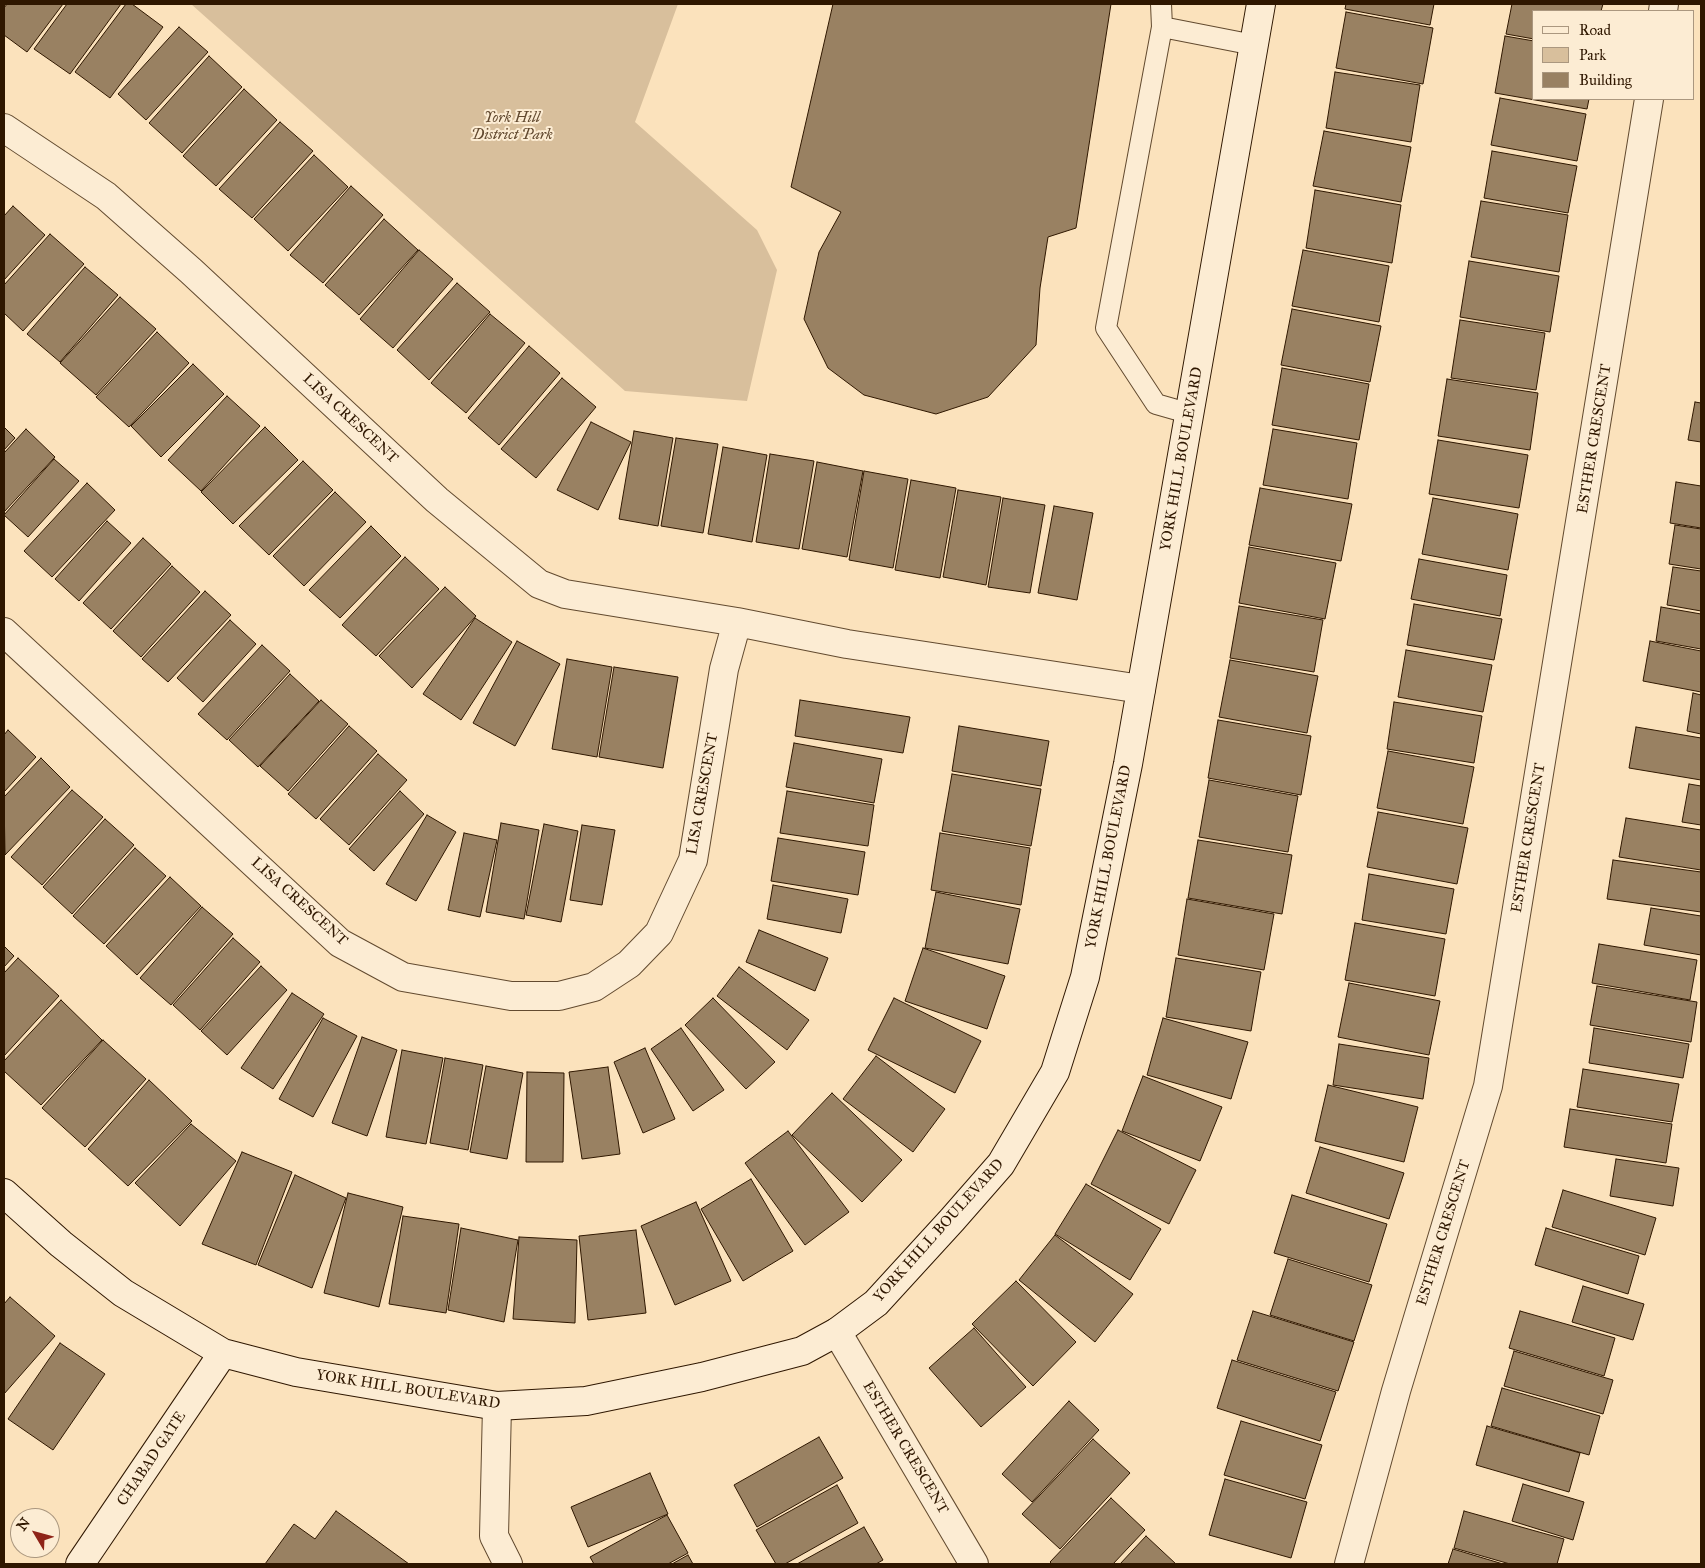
<!DOCTYPE html>
<style>
body{margin:0}
#map{position:relative;width:1705px;height:1568px;overflow:hidden;background:#fbe2bc;font-family:"IM FELL Great Primer",serif}
canvas{display:block}
.frame{position:absolute;inset:0;border:5px solid #2f1700;pointer-events:none}
.legend{position:absolute;left:1532px;top:10px;width:162px;height:90px;box-sizing:border-box;background:#fcecd3;border:1px solid #aa977f;margin:0;padding:6px 9px;list-style:none;font-size:15px;color:#2f1700}
.legend li{display:flex;align-items:center;gap:10px;height:25px}
.legend b{width:25px;border:1px solid #aa977f}
.north{position:absolute;left:10px;top:1508px;width:50px;height:50px;box-sizing:border-box;background:#fcecd3;border:1px solid #aa977f;border-radius:50%;rotate:307deg;font-size:14px;font-weight:700;line-height:20px;text-align:center;color:#2f1700}
.north::after{content:'';display:block;margin:auto;width:18px;height:22px;background:#8f2418;clip-path:polygon(50% 0,100% 100%,50% 72%,0 100%)}
</style>
<div id="map">
<canvas width="1705" height="1568"></canvas>
<div class="frame"></div>
<ul class="legend">
<li><b style="height:6px;background:#fcecd3"></b>Road</li>
<li><b style="height:14px;background:#d8bf9c"></b>Park</li>
<li><b style="height:14px;background:#998162"></b>Building</li>
</ul>
<div class="north">N</div>
</div>
<script>
const context = document.querySelector('canvas').getContext('2d');
context.lineJoin = 'round';
function fillPath(path, color) { context.fillStyle = color; context.fill(path, 'evenodd'); }
const shape = rows => new Path2D(rows.map(r => 'M' + r).join(''));
function stroke(path, color, width, dash) { context.strokeStyle = color; context.lineWidth = width; context.lineCap = dash ? 'butt' : 'round'; context.setLineDash(dash || []); context.stroke(path); }
function write(font, color, halo, rows, align = 'center') {
  context.font = font + ' "IM FELL Great Primer",serif'; context.lineWidth = 4; context.setLineDash([]); context.textBaseline = 'middle'; context.strokeStyle = halo; context.fillStyle = color; for (const [text, x, y, turn = 0] of rows) {
    context.save(); context.translate(x, y); context.rotate((+turn || 0) * Math.PI / 180); context.textAlign = isNaN(turn) ? turn : align; if (halo) context.strokeText(text, 0, 0); context.fillText(text, 0, 0); context.restore();
  }
}
const green = shape([
 [191,4,678,4,635,122,757,230,777,270,747,401,625,391]
]);
const building = shape([
 [7,4,63,4,27,52,4,35,4,8,7,4],
 [67,4,121,4,70,74,34,49,67,4],
 [126,4,132,4,163,27,110,98,75,72,126,4],
 [833,4,1111,4,1076,228,1048,237,1040,288,1036,345,988,397,936,414,864,395,828,368,804,319,819,252,841,212,791,187,833,4],
 [1346,4,1434,4,1430,25,1345,9,1346,4],
 [1512,4,1603,4,1601,11,1534,11,1534,39,1506,34,1512,4],
 [1346,12,1433,28,1423,84,1336,68,1346,12],
 [179,27,208,52,146,120,118,94,179,27],
 [1505,36,1534,41,1534,99,1589,99,1587,109,1495,93,1505,36],
 [209,56,242,87,182,153,149,123,209,56],
 [1335,72,1420,85,1411,142,1326,128,1335,72],
 [244,89,277,120,216,186,183,156,244,89],
 [1500,98,1586,114,1577,161,1491,145,1500,98],
 [280,122,313,151,252,218,219,189,280,122],
 [1324,131,1411,147,1401,202,1313,186,1324,131],
 [1492,151,1577,166,1568,213,1484,198,1492,151],
 [314,155,348,187,288,251,254,219,314,155],
 [351,186,383,215,323,283,290,255,351,186],
 [1315,190,1401,205,1392,263,1306,248,1315,190],
 [1481,201,1568,215,1559,272,1471,257,1481,201],
 [13,206,45,235,4,280,4,216,13,206],
 [384,219,418,250,359,315,325,285,384,219],
 [50,234,84,264,23,331,4,313,4,285,50,234],
 [419,250,453,279,393,348,360,319,419,250],
 [1303,250,1389,266,1379,322,1292,306,1303,250],
 [1469,261,1559,276,1550,332,1460,317,1469,261],
 [85,267,118,295,60,362,27,334,85,267],
 [457,283,490,312,429,380,397,350,457,283],
 [120,297,156,329,96,395,60,363,120,297],
 [1292,309,1381,326,1370,382,1281,365,1292,309],
 [490,314,525,343,466,413,431,383,490,314],
 [1460,320,1545,333,1536,390,1451,378,1460,320],
 [157,332,189,363,129,427,96,397,157,332],
 [529,346,560,373,499,445,468,418,529,346],
 [193,364,224,394,161,457,131,426,193,364],
 [1282,368,1369,384,1359,440,1272,425,1282,368],
 [562,378,596,407,536,478,501,449,562,378],
 [1447,379,1538,393,1530,450,1438,436,1447,379],
 [227,396,260,426,201,491,168,460,227,396],
 [1695,402,1701,403,1701,442,1688,440,1695,402],
 [591,422,631,442,598,510,557,490,591,422],
 [4,427,15,438,4,450,4,427],
 [265,427,298,460,233,524,201,492,265,427],
 [26,429,55,457,4,512,4,453,26,429],
 [1273,429,1357,443,1348,499,1263,485,1273,429],
 [634,431,673,438,658,526,619,519,634,431],
 [676,438,718,444,703,533,661,526,676,438],
 [1438,440,1528,455,1519,508,1429,494,1438,440],
 [723,447,767,455,752,542,708,534,723,447],
 [770,454,814,461,799,549,756,542,770,454],
 [54,459,79,481,28,537,4,515,54,459],
 [303,461,333,490,269,555,239,526,303,461],
 [817,462,863,471,847,557,802,549,817,462],
 [864,471,908,479,893,568,849,560,864,471],
 [911,480,956,488,940,578,895,570,911,480],
 [1676,482,1701,486,1701,528,1670,523,1676,482],
 [87,483,115,510,52,577,24,551,87,483],
 [1260,488,1352,504,1341,561,1249,545,1260,488],
 [958,490,1001,497,986,585,943,577,958,490],
 [335,492,366,522,304,586,273,556,335,492],
 [1003,498,1045,505,1030,593,988,587,1003,498],
 [1433,498,1518,514,1508,570,1422,554,1433,498],
 [1054,506,1093,513,1077,600,1038,593,1054,506],
 [107,521,131,543,79,601,55,579,107,521],
 [1675,525,1701,529,1701,569,1669,564,1675,525],
 [371,526,401,556,340,618,309,590,371,526],
 [143,538,171,564,111,629,83,603,143,538],
 [1249,547,1336,563,1325,619,1239,603,1249,547],
 [405,557,439,589,376,656,342,625,405,557],
 [1419,559,1507,575,1500,616,1411,599,1419,559],
 [172,566,200,592,141,657,113,631,172,566],
 [1673,567,1701,571,1701,611,1667,605,1673,567],
 [445,587,476,616,412,688,379,656,445,587],
 [205,591,231,615,168,682,142,659,205,591],
 [1414,604,1502,619,1494,660,1407,645,1414,604],
 [1239,606,1323,620,1314,672,1230,658,1239,606],
 [1661,607,1701,614,1701,649,1656,641,1661,607],
 [475,618,512,642,461,720,423,694,475,618],
 [230,620,256,644,203,702,177,678,230,620],
 [517,641,560,664,515,746,473,723,517,641],
 [1650,641,1701,651,1701,692,1643,681,1650,641],
 [262,645,290,671,227,740,198,714,262,645],
 [1406,650,1492,665,1483,712,1398,697,1406,650],
 [567,659,612,667,597,757,552,749,567,659],
 [1230,660,1318,676,1307,733,1219,717,1230,660],
 [614,667,678,677,663,768,599,757,614,667],
 [290,674,319,701,258,767,229,740,290,674],
 [1693,693,1701,695,1701,734,1687,731,1693,693],
 [321,700,348,724,288,791,260,766,321,700],
 [800,700,910,717,903,753,795,736,800,700],
 [1394,702,1482,716,1474,763,1387,749,1394,702],
 [1218,720,1311,736,1301,795,1208,778,1218,720],
 [349,726,377,751,316,819,288,794,349,726],
 [959,726,1049,741,1041,786,952,771,959,726],
 [1636,727,1701,738,1701,780,1629,768,1636,727],
 [8,730,36,757,4,792,4,735,8,730],
 [794,743,882,759,874,803,786,787,794,743],
 [1388,751,1474,767,1463,824,1377,808,1388,751],
 [378,754,407,780,349,845,320,819,378,754],
 [41,758,70,787,5,855,4,797,41,758],
 [952,774,1041,789,1031,846,942,831,952,774],
 [1209,780,1298,796,1288,852,1199,837,1209,780],
 [1689,784,1701,786,1701,825,1682,822,1689,784],
 [72,790,103,817,42,885,11,857,72,790],
 [400,791,424,814,374,871,349,849,400,791],
 [787,791,874,805,868,846,780,833,787,791],
 [1378,812,1468,828,1457,884,1367,867,1378,812],
 [427,815,456,832,416,901,386,884,427,815],
 [1626,818,1701,830,1701,870,1619,857,1626,818],
 [105,819,134,845,72,914,43,887,105,819],
 [501,823,539,830,524,919,486,912,501,823],
 [544,824,578,831,561,922,526,915,544,824],
 [582,825,615,830,602,905,570,900,582,825],
 [464,833,497,840,480,917,448,910,464,833],
 [940,833,1030,848,1021,905,931,890,940,833],
 [778,838,865,852,858,895,771,881,778,838],
 [1198,840,1292,855,1282,914,1188,898,1198,840],
 [135,848,166,876,104,944,73,916,135,848],
 [1613,860,1701,872,1701,912,1607,899,1613,860],
 [1369,874,1454,889,1446,934,1362,920,1369,874],
 [170,877,201,906,137,975,106,946,170,877],
 [773,885,848,899,841,933,767,919,773,885],
 [936,892,1020,909,1008,964,925,948,936,892],
 [1187,899,1274,914,1264,970,1178,955,1187,899],
 [202,907,233,934,171,1005,140,978,202,907],
 [1651,908,1701,916,1701,955,1644,945,1651,908],
 [1355,923,1445,939,1435,996,1345,980,1355,923],
 [759,930,828,958,815,991,746,962,759,930],
 [233,938,260,962,200,1030,173,1005,233,938],
 [1599,944,1697,960,1690,1000,1592,983,1599,944],
 [4,946,14,956,4,967,4,946],
 [923,948,1005,976,987,1029,905,1001,923,948],
 [18,958,59,996,4,1056,4,973,18,958],
 [1176,958,1261,972,1251,1031,1166,1017,1176,958],
 [261,966,287,990,227,1055,201,1031,261,966],
 [739,967,809,1020,787,1050,717,996,739,967],
 [1349,983,1440,1001,1429,1055,1338,1037,1349,983],
 [1597,986,1697,1002,1691,1042,1590,1025,1597,986],
 [292,993,324,1014,273,1089,241,1068,292,993],
 [713,998,775,1062,746,1089,685,1025,713,998],
 [894,998,981,1041,955,1093,868,1050,894,998],
 [61,1000,102,1040,41,1105,4,1071,4,1061,61,1000],
 [323,1018,357,1036,313,1117,279,1099,323,1018],
 [1163,1018,1248,1042,1231,1099,1147,1075,1163,1018],
 [681,1028,724,1090,693,1111,651,1049,681,1028],
 [1594,1028,1689,1044,1683,1078,1589,1063,1594,1028],
 [362,1037,397,1050,367,1136,332,1123,362,1037],
 [103,1040,146,1079,85,1147,42,1108,103,1040],
 [1339,1044,1429,1058,1423,1099,1333,1085,1339,1044],
 [645,1048,675,1119,643,1133,614,1062,645,1048],
 [402,1050,443,1058,426,1144,386,1137,402,1050],
 [876,1056,945,1109,913,1152,843,1099,876,1056],
 [445,1058,483,1065,468,1150,430,1143,445,1058],
 [486,1066,523,1073,507,1159,470,1152,486,1066],
 [608,1067,620,1154,582,1159,569,1072,608,1067],
 [1583,1069,1679,1084,1672,1122,1577,1107,1583,1069],
 [527,1072,564,1073,563,1162,526,1162,527,1072],
 [1143,1076,1222,1107,1200,1161,1122,1131,1143,1076],
 [149,1080,192,1121,128,1186,88,1149,149,1080],
 [1328,1085,1418,1107,1404,1162,1315,1141,1328,1085],
 [832,1093,902,1160,862,1202,792,1135,832,1093],
 [1570,1109,1672,1124,1666,1163,1564,1147,1570,1109],
 [191,1124,236,1161,180,1226,135,1183,191,1124],
 [1118,1130,1196,1170,1169,1224,1091,1184,1118,1130],
 [788,1131,849,1212,805,1245,745,1163,788,1131],
 [1320,1147,1404,1173,1389,1219,1306,1193,1320,1147],
 [242,1152,292,1172,256,1265,202,1244,242,1152],
 [1616,1159,1679,1168,1673,1206,1610,1196,1616,1159],
 [295,1175,346,1198,312,1288,258,1265,295,1175],
 [751,1179,793,1251,743,1281,701,1209,751,1179],
 [1086,1184,1161,1229,1130,1280,1055,1234,1086,1184],
 [1563,1190,1656,1218,1645,1255,1552,1227,1563,1190],
 [348,1193,403,1207,379,1307,324,1293,348,1193],
 [1292,1195,1387,1224,1369,1282,1274,1253,1292,1195],
 [696,1202,731,1281,675,1305,641,1226,696,1202],
 [403,1216,459,1224,446,1313,389,1304,403,1216],
 [461,1228,518,1240,504,1322,448,1310,461,1228],
 [1546,1228,1639,1256,1628,1294,1535,1265,1546,1228],
 [636,1230,646,1313,588,1320,579,1236,636,1230],
 [1055,1235,1133,1294,1095,1342,1019,1280,1055,1235],
 [519,1237,577,1240,575,1323,513,1319,519,1237],
 [1288,1259,1372,1285,1354,1341,1270,1315,1288,1259],
 [1016,1281,1076,1342,1033,1386,972,1324,1016,1281],
 [1583,1286,1644,1304,1633,1340,1572,1322,1583,1286],
 [10,1297,55,1336,4,1394,4,1304,10,1297],
 [1253,1311,1354,1342,1338,1391,1237,1360,1253,1311],
 [1520,1311,1615,1338,1604,1376,1509,1348,1520,1311],
 [974,1328,1026,1387,981,1427,929,1368,974,1328],
 [60,1343,105,1374,53,1450,8,1419,60,1343],
 [1514,1351,1613,1380,1603,1414,1504,1386,1514,1351],
 [1232,1360,1336,1392,1320,1441,1217,1408,1232,1360],
 [1502,1388,1600,1416,1589,1455,1491,1426,1502,1388],
 [1069,1401,1099,1430,1032,1502,1002,1474,1069,1401],
 [1241,1421,1322,1445,1305,1499,1224,1475,1241,1421],
 [1487,1426,1580,1453,1569,1492,1476,1465,1487,1426],
 [819,1437,843,1478,757,1527,734,1485,819,1437],
 [1093,1439,1130,1473,1060,1549,1022,1514,1093,1439],
 [650,1473,668,1514,588,1547,571,1507,650,1473],
 [1225,1479,1307,1502,1291,1558,1209,1535,1225,1479],
 [1523,1484,1584,1502,1573,1540,1512,1521,1523,1484],
 [837,1485,858,1523,785,1564,776,1564,756,1530,837,1485],
 [1111,1498,1145,1530,1113,1564,1052,1564,1050,1562,1111,1498],
 [336,1511,409,1564,265,1564,294,1524,315,1539,336,1511],
 [1464,1511,1564,1539,1557,1564,1510,1564,1454,1548,1464,1511],
 [667,1515,688,1553,668,1564,594,1564,590,1557,667,1515],
 [864,1527,883,1560,876,1564,797,1564,864,1527],
 [1146,1536,1176,1564,1120,1564,1146,1536],
 [1453,1549,1503,1564,1448,1564,1453,1549],
 [688,1555,693,1564,672,1564,688,1555]
]);
const lane = shape([
 [1161,4,1162,27],
 [1191,414,1156,404,1106,328,1162,27,1254,45]
]);
const street = shape([
 [1663,11,1664,4],
 [4,128,106,196,191,271,437,500,539,584,565,594,737,622,847,644,1141,689],
 [4,632,340,943,403,977,511,996,559,996,594,987,629,964,659,933,693,860,724,669,737,622],
 [837,1332,974,1564],
 [497,1406,494,1536,508,1564],
 [1349,1564,1396,1391,1488,1086,1649,99]
]);
const secondary = shape([
 [4,1193,61,1244,123,1293,223,1353,296,1372,497,1406,586,1401,702,1377,802,1351,837,1332,876,1303,952,1220,1001,1164,1055,1072,1085,977,1128,764,1261,4],
 [80,1564,223,1353]
]);
const parkNames = [
 ["York Hill",512,118],
 ["District Park",512,135]
];
const streetNames = [
 ["LISA CRESCENT",350,419,43],
 ["ESTHER CRESCENT",1595,439,-81],
 ["YORK HILL BOULEVARD",1182,459,-80],
 ["LISA CRESCENT",703,794,-80],
 ["ESTHER CRESCENT",1529,838,-81],
 ["YORK HILL BOULEVARD",1109,857,-79],
 ["LISA CRESCENT",299,902,42],
 ["YORK HILL BOULEVARD",939,1231,-48],
 ["ESTHER CRESCENT",1444,1233,-73],
 ["YORK HILL BOULEVARD",408,1390,9],
 ["ESTHER CRESCENT",905,1448,59],
 ["CHABAD GATE",152,1459,-56]
];
fillPath(green, '#d8bf9c');
fillPath(building, '#998162');
stroke(building, '#2f1700', 1);
stroke(lane, '#624a2f', 22);
stroke(street, '#624a2f', 30);
stroke(secondary, '#2f1700', 30);
stroke(lane, '#fcecd3', 20);
stroke(street, '#fcecd3', 28);
stroke(secondary, '#fcecd3', 28);
write('italic 15px', '#62492f', '#fcecd3', parkNames);
write('15px', '#2f1700', '#fcecd3', streetNames);
</script>
